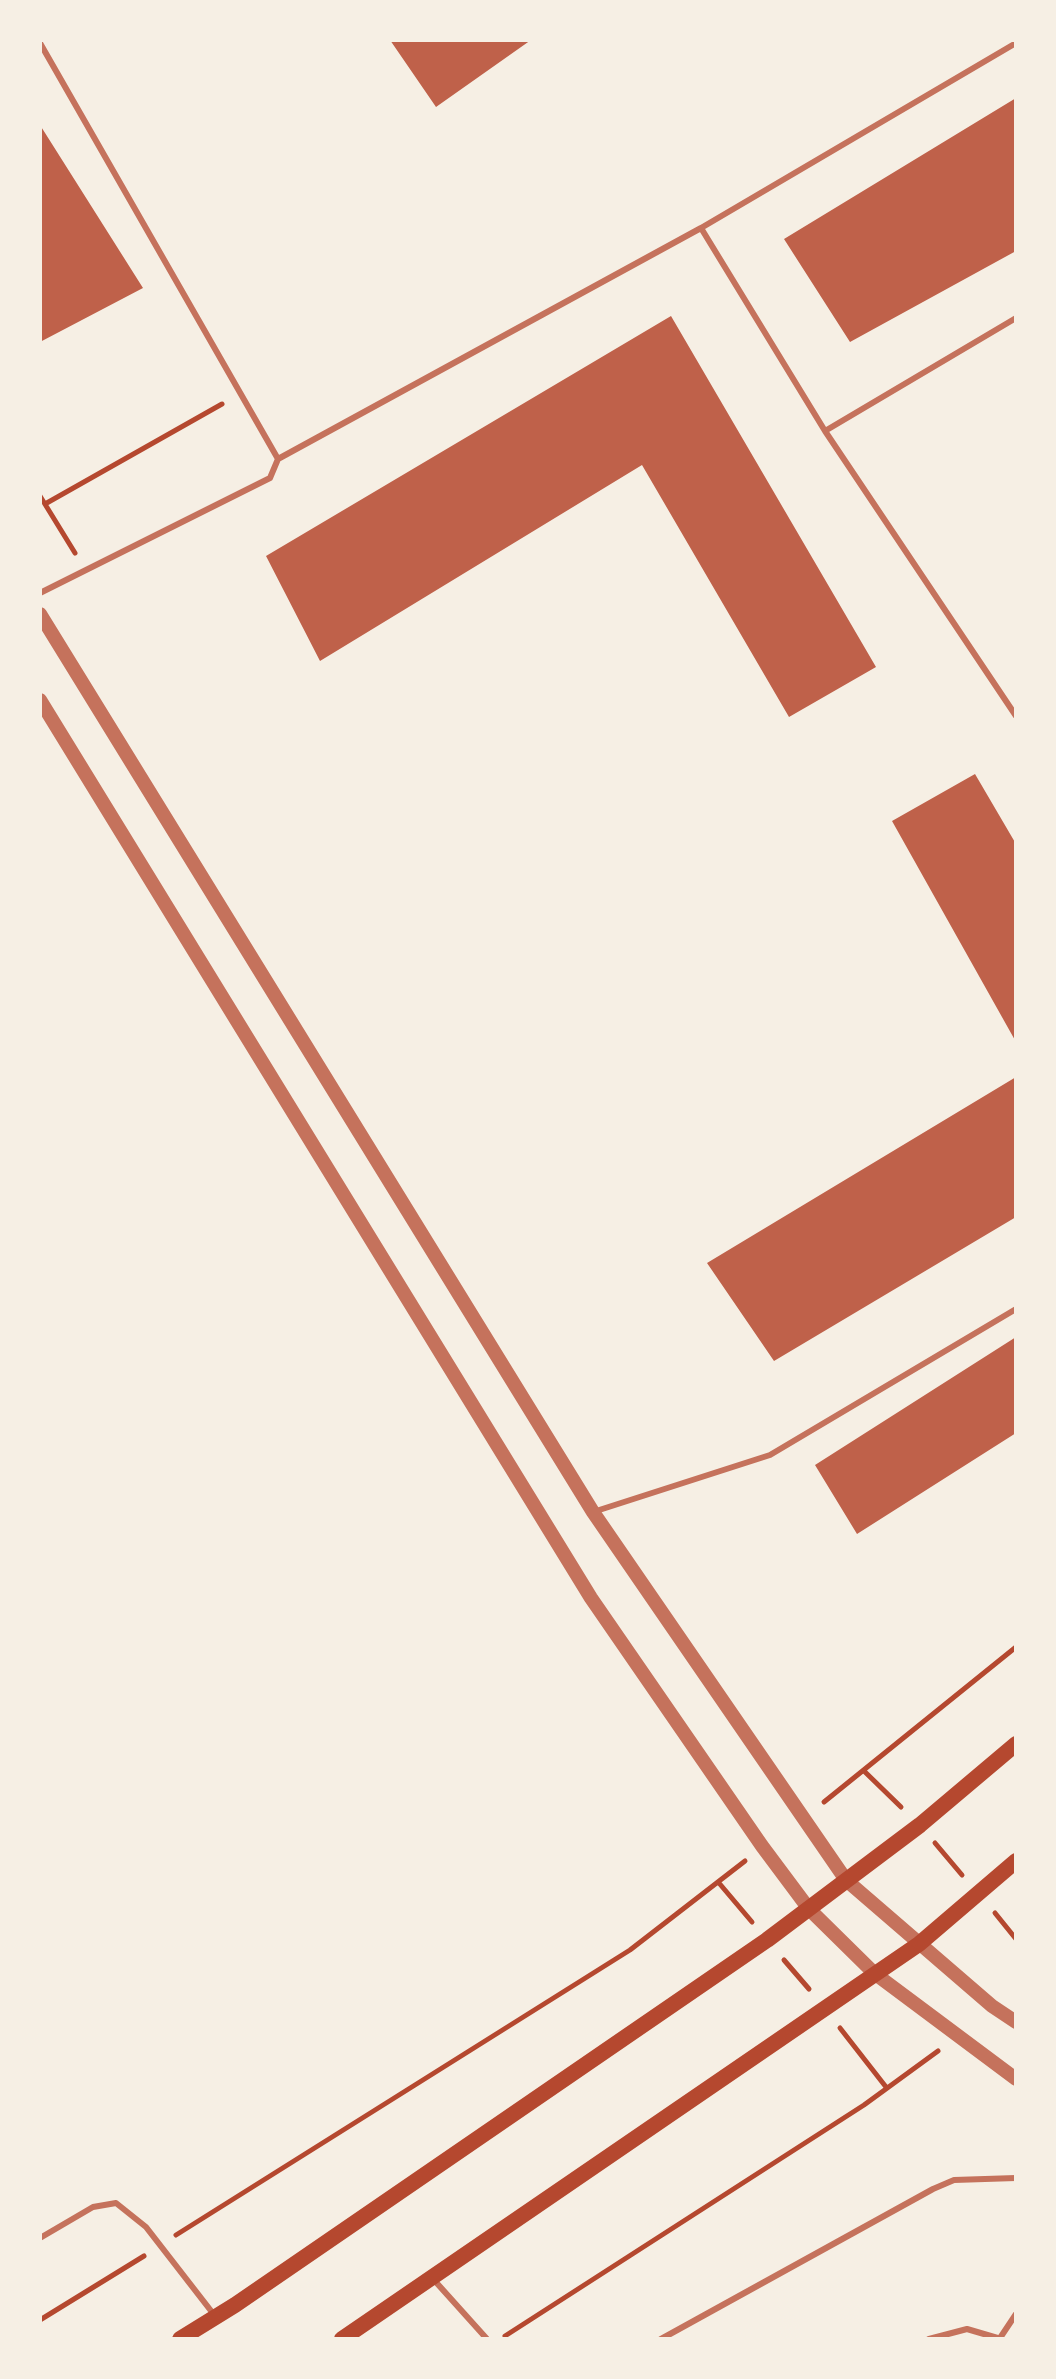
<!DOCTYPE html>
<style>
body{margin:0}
#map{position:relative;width:1056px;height:2379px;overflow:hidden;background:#f6efe4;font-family:Montserrat,sans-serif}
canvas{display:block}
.frame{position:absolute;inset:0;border:42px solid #f6efe4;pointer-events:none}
</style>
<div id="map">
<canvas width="1056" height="2379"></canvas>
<div class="frame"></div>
</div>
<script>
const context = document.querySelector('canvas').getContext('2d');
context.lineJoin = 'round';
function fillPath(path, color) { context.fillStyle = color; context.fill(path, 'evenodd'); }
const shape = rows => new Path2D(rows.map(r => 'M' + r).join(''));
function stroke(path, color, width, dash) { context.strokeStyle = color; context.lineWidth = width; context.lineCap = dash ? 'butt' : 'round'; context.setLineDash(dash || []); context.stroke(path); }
const building = shape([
 [390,40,531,40,436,107],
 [1016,98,1016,251,850,342,784,239],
 [40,125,143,288,40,342],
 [671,316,876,667,789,717,642,465,320,661,266,556],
 [975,774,1016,844,1016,1042,892,821],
 [1016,1077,1016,1217,774,1361,707,1263],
 [1016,1337,1016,1433,857,1534,815,1465]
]);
const path = shape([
 [40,496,75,553],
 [45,504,222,404],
 [864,1771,901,1807],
 [824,1802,1016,1647],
 [935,1843,962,1875],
 [719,1883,752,1922],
 [995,1913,1016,1939],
 [784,1960,809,1989],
 [840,2028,886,2087],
 [176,2235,630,1950,745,1861],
 [40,2320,144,2256],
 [505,2336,864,2105,938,2051]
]);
const service = shape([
 [40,43,278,459,270,478,40,593],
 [701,228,825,431,1016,716],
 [825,431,1016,318],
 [278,459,701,228,1016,43],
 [593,1512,770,1455,1016,1309],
 [40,2238,93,2207,116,2203,146,2227,215,2316],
 [434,2280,487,2339],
 [1000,2338,1016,2314],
 [661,2339,933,2189,954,2180,1016,2178],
 [929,2339,967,2329,1001,2339]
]);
const tertiary = shape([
 [40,614,593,1512,846,1880,992,2006,1016,2022],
 [40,700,591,1598,762,1846,809,1909,874,1973,1016,2079]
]);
const secondary = shape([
 [180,2339,235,2305,767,1940,920,1825,1016,1744],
 [342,2339,919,1944,1016,1861]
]);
fillPath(building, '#bf614a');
stroke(path, '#b5482f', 5);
stroke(service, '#c5725c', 6);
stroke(tertiary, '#c5725c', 14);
stroke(secondary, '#b5482f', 16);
</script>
